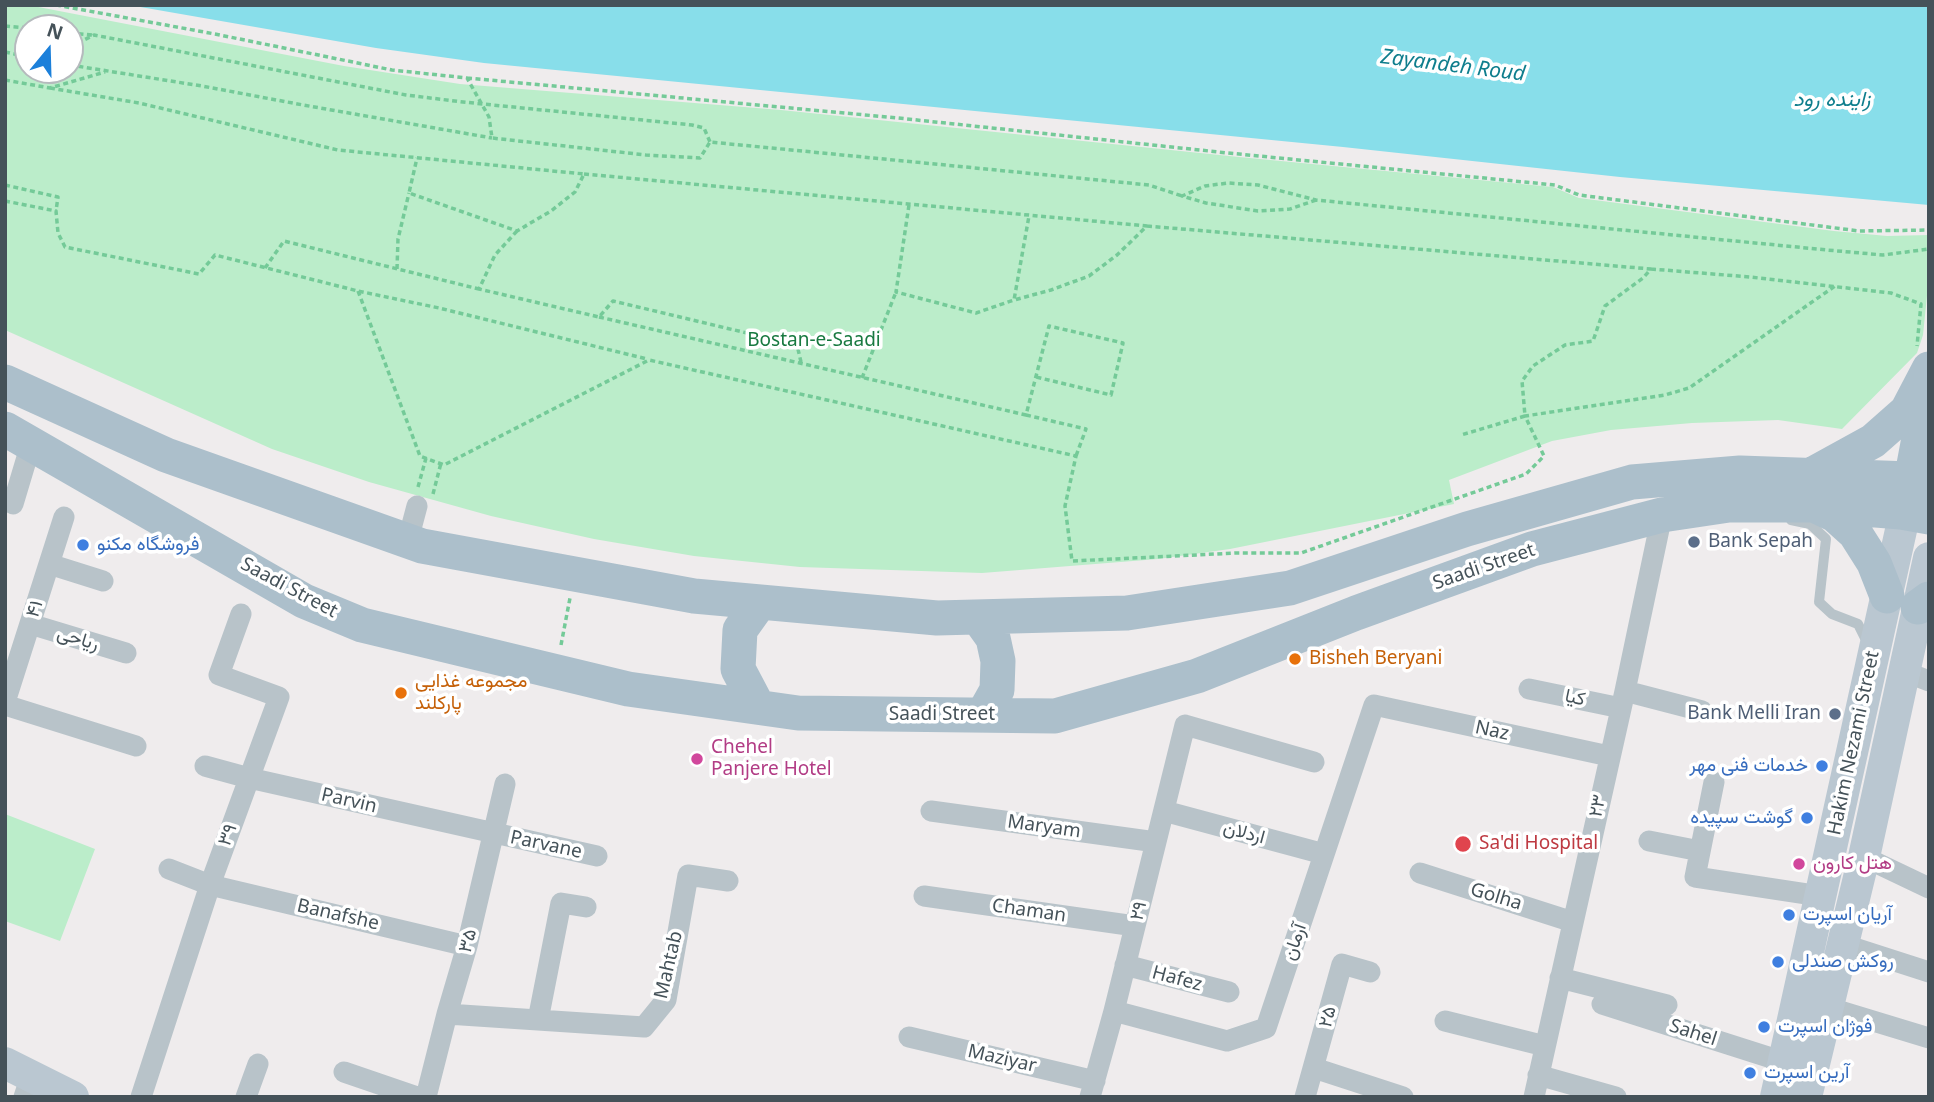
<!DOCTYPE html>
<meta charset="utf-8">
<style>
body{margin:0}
#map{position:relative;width:1934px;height:1102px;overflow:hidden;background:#efeced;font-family:"Noto Sans",sans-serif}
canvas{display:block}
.frame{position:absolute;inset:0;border:7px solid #455259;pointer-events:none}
.north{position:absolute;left:14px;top:14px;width:70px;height:70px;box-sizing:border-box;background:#fff;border:2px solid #b5babd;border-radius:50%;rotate:19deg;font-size:19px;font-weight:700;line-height:28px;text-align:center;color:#455259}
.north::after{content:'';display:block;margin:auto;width:24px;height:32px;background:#1c80da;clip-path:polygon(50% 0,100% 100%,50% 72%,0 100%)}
</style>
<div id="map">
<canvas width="1934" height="1102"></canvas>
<div class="frame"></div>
<div class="north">N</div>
</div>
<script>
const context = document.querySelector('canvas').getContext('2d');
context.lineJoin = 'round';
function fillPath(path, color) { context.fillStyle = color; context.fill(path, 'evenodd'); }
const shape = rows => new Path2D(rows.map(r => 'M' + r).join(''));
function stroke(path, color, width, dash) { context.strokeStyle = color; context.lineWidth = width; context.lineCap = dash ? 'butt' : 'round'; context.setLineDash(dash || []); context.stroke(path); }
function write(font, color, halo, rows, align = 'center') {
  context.font = font + ' "Noto Sans",Vazirmatn,sans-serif'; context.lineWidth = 7; context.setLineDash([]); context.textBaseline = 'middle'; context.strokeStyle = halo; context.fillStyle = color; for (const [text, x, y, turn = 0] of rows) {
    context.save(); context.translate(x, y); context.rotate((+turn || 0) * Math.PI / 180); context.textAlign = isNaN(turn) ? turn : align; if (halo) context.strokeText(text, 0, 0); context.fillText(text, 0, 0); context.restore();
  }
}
const green = shape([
 [5,5,28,5,344,66,460,84,781,110,1239,157,1553,187,1579,198,1834,231,1887,236,1929,235,1929,276,1923,335,1917,353,1842,429,1778,420,1692,423,1611,430,1552,441,1449,480,1454,504,1230,549,1158,559,982,573,800,567,694,556,594,539,491,516,369,482,272,449,5,330],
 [28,28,70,28,70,70,28,70],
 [5,814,95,849,60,941,5,921]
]);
const water = shape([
 [129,5,1929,5,1929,205,1620,177,1343,147,484,63,376,48]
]);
const path = shape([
 [56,5,215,34,392,70,467,78,489,117,492,138,646,155,700,158,710,142,1149,185,1182,196],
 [5,26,28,28],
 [70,33,92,35],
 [70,47,94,35,406,95,463,102,692,125,704,128,710,142],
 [5,52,28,57],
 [70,65,202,86,303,105,492,138],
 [467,78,898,118,1228,153,1555,185,1579,195,1859,231,1929,230],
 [5,80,50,88,105,72],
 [50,88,139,103,338,150,584,174,575,192,551,211,517,231,409,193,417,158],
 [584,174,1147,226,1117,255,1089,276,1051,290,1014,300,1029,216],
 [5,185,58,197,56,211],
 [1316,200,1290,209,1258,211,1206,203,1182,196,1205,186,1228,183,1258,185,1316,200,1827,250,1883,255,1929,249],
 [5,201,56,211,58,233,65,247,199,274,215,255,358,291,439,308,647,359],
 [909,205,896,292,976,313,1014,300],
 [1147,226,1651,269,1643,278,1605,306,1593,341,1565,345,1533,366,1522,381,1525,416,1461,435],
 [517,231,495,255,479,289,599,317,613,301,797,345,801,362],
 [265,268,284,241,479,289],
 [397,269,398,239,409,193],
 [1651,269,1750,277,1891,293,1921,304,1917,346],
 [358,291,420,456,444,465,649,360,1076,456,1065,506,1072,561,1236,553,1301,553,1526,474,1544,456,1525,416,1665,395,1689,388,1835,286],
 [599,317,1026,415,1049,326,1123,343,1111,395,1036,377],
 [862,378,896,292],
 [1026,415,1086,429,1076,456],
 [418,487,426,458],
 [433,494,441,463],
 [561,645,570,598]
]);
const lane = shape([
 [1791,520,1810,524,1826,539,1819,602,1832,614,1858,624,1868,644]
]);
const street = shape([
 [13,504,31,444],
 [408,540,417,506],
 [49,564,103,581],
 [30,624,126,653],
 [1903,671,1929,681],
 [1529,689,1621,708],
 [1625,691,1702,711],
 [5,702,64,517],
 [5,705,136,746],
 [205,766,249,778,597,856],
 [1714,782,1695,877,1820,896],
 [931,811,1156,842],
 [1164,811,1324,854],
 [1649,841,1700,851],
 [1864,857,1929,888],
 [169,869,210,885,467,946],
 [1420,873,1573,922],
 [924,896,1135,926],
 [1842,944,1929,972],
 [1125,965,1229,992],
 [1560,978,1667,1005],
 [1602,1004,1784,1062],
 [1827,1007,1929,1038],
 [1114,1011,1227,1041,1266,1028,1374,705,1609,756],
 [447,1014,644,1027,666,1000,688,875,728,881],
 [538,1020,561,903,586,907],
 [1445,1021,1545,1046],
 [909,1037,1095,1081],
 [1314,1068,1403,1097],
 [344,1072,417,1097],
 [1538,1075,1616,1097],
 [24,1097,31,1076],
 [141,1097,210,885,279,697,219,675,241,614],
 [246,1097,258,1064],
 [426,1097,447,1014,467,946,505,784],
 [1090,1097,1114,1011,1185,725,1314,762],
 [1305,1097,1342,964,1370,972],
 [1534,1097,1625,691,1662,515]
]);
const secondary = shape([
 [5,1063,73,1097],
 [1776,1097,1905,512],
 [1806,1097,1864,857,1929,558]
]);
const primary = shape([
 [5,382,166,455,422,546,694,596,937,618,1127,613,1290,588,1467,529,1632,482,1740,473,1911,479,1929,482],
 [5,429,304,601,362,625,628,689,798,713,1055,716,1197,676,1356,613,1532,549,1662,515,1729,505,1813,505,1901,512,1929,517],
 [1813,474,1873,441,1907,411,1929,369],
 [1907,502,1929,385],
 [1816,506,1835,515,1855,533,1874,563,1887,596],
 [1918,607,1929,599],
 [978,617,993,638,998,661,997,690,983,715],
 [758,707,738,669,740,630,760,602]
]);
const markers = [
 [1694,542,7,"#5c6f8a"],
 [83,545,7,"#3f7fe0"],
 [1295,659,7,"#e8710a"],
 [401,693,7,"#e8710a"],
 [1835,714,7,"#5c6f8a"],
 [697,759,7,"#d1479c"],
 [1822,766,7,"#3f7fe0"],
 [1807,818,7,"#3f7fe0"],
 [1463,844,9,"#e0444e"],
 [1799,864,7,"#d1479c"],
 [1789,915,7,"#3f7fe0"],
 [1778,962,7,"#3f7fe0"],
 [1764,1027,7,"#3f7fe0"],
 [1750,1073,7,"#3f7fe0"]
];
const parkNames = [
 ["Bostan-e-Saadi",814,341]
];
const serviceNames = [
 ["Bank Sepah",1708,542],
 ["Bank Melli Iran",1821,714,"right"]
];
const shopNames = [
 ["فروشگاه مکنو",97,545],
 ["خدمات فنی مهر",1808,766,"right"],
 ["گوشت سپیده",1793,818,"right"],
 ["آریان اسپرت",1803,915],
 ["روکش صندلی",1792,962],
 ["فوژان اسپرت",1778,1027],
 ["آرین اسپرت",1764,1073]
];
const streetNames = [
 ["Saadi Street",1484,567,-19],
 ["Saadi Street",289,588,28],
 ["۴۱",35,609,-72],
 ["ریاحی",78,639,17],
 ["کیا",1575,698,12],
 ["Saadi Street",942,715],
 ["Naz",1492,731,12],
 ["Hakim Nezami Street",1854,743,-78],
 ["Parvin",349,801,13],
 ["۲۳",1598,806,-78],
 ["Maryam",1044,827,8],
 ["اردلان",1244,833,15],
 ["۳۹",228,835,-70],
 ["Parvane",546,845,12],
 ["Golha",1496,897,17],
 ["Chaman",1029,911,8],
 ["۲۹",1139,911,-76],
 ["Banafshe",338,915,13],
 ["۳۵",468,941,-75],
 ["آرمان",1295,942,-71],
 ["Mahtab",669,965,-77],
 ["Hafez",1177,979,15],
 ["۲۵",1328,1017,-75],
 ["Sahel",1693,1033,18],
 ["Maziyar",1002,1059,13]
];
const foodNames = [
 ["Bisheh Beryani",1309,659],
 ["مجموعه غذایی",415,682],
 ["پارکلند",415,704]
];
const hotelNames = [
 ["Chehel",711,748],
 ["Panjere Hotel",711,770],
 ["هتل کارون",1813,864]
];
const healthNames = [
 ["Sa'di Hospital",1479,844]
];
const waterNames = [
 ["Zayandeh Roud",1453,66,7],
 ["زاینده رود",1832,100]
];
fillPath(green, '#bbedca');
fillPath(water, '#88deea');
stroke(path, '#74ca98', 3.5, [5, 3.5]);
stroke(lane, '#b8c3c9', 10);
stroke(street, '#b8c3c9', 21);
stroke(secondary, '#bac7d1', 32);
stroke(primary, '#acbfcb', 35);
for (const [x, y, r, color] of markers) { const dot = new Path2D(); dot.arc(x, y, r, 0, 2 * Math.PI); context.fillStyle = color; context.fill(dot); stroke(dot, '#fff', 2.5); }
write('19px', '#187940', '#fff', parkNames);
write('19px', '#4e5e75', '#fff', serviceNames, 'left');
write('19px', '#366cbe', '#fff', shopNames, 'left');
write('19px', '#455259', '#fff', streetNames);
write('19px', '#c56008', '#fff', foodNames, 'left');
write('19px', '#b23c85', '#fff', hotelNames, 'left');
write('19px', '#be3a42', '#fff', healthNames, 'left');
write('italic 21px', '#0f7e8d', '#fff', waterNames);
</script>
